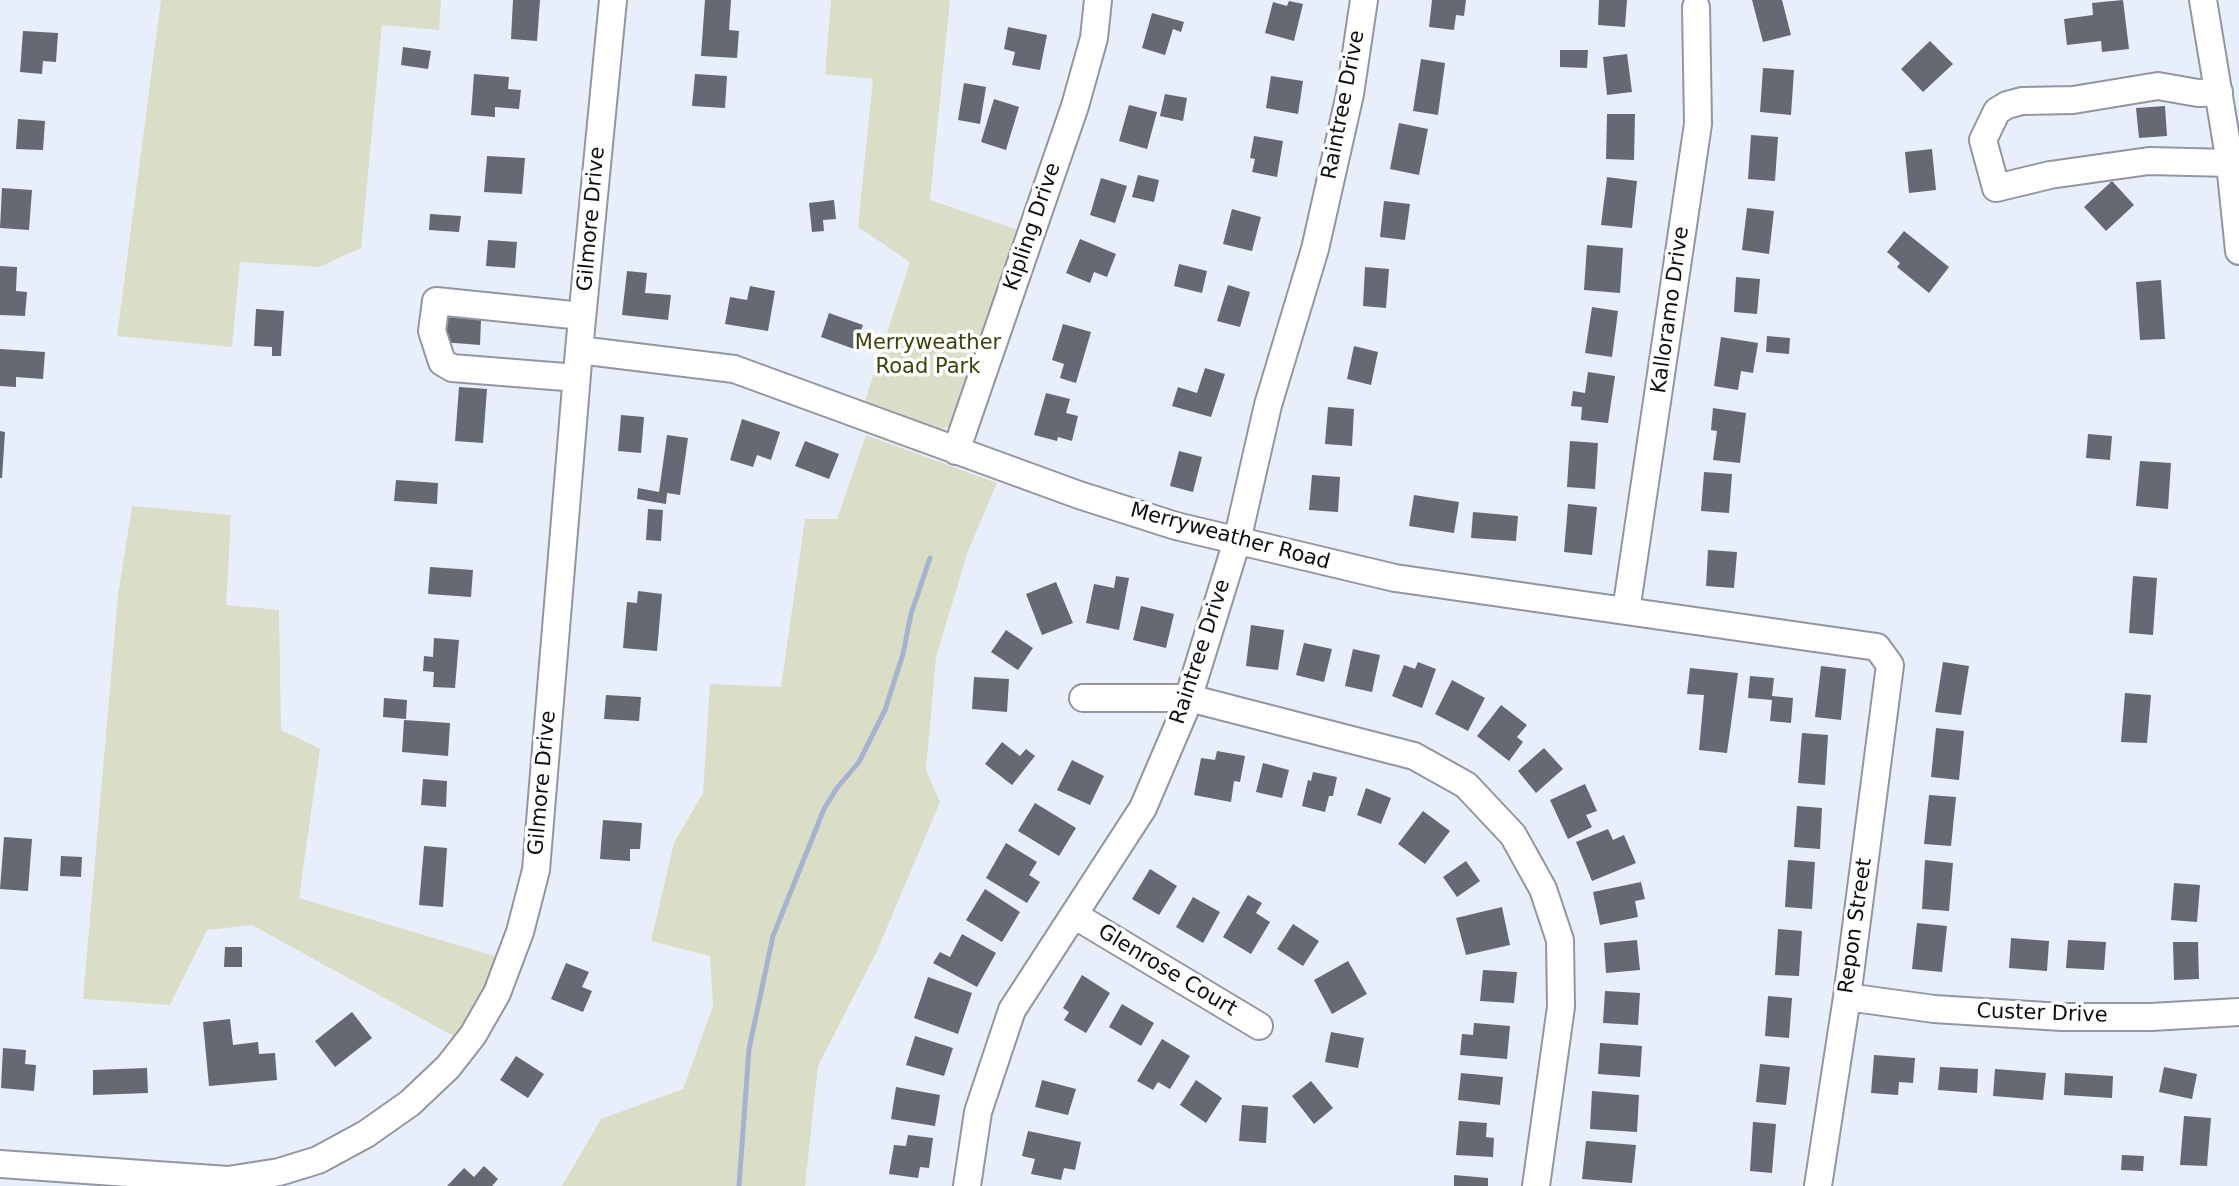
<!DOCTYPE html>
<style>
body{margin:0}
canvas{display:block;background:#e8effa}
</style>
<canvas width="2239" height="1186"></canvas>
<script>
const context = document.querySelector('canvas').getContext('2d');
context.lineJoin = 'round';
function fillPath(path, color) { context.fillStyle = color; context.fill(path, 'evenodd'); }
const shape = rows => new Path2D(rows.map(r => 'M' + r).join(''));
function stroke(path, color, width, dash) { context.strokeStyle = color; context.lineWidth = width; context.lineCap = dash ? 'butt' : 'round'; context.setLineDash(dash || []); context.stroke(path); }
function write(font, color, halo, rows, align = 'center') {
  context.font = font + ' "DejaVu Sans",sans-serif'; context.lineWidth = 7; context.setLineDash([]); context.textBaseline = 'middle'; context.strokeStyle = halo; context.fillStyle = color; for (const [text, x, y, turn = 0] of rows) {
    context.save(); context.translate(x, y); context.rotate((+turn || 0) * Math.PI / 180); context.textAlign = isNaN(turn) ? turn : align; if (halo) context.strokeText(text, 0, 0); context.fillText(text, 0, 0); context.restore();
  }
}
const green = shape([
 [161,0,441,0,439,30,382,25,361,248,319,267,240,262,232,347,117,336],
 [831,0,950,0,930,200,1016,229,956,421,947,427,939,429,865,401,910,262,858,227,873,79,825,74],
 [866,435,997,483,968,551,936,657,926,770,940,802,877,951,818,1066,805,1186,562,1186,601,1119,683,1089,713,1006,710,956,651,941,674,843,703,793,710,684,781,687,805,519,837,519],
 [132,506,231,515,226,605,279,610,281,730,320,749,299,898,498,957,480,1001,457,1038,252,925,207,930,170,1005,83,999,118,596]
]);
const stream = shape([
 [739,1186,749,1049,773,936,824,809,837,788,859,762,885,710,903,654,911,614,930,558]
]);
const building = shape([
 [513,0,540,0,537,41,511,39],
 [705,0,731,0,729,30,739,31,737,58,701,56],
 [1432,0,1466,0,1464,16,1456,15,1454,30,1429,27],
 [1599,0,1627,0,1625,27,1598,25],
 [1752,0,1782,0,1791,35,1763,42],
 [2123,0,2129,49,2102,52,2101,41,2067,45,2064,19,2093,15,2092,3],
 [1289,1,1303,4,1294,41,1265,33,1273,2,1287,6],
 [1152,13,1184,22,1181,32,1173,29,1165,55,1142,48],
 [1008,27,1047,35,1040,70,1012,65,1015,52,1004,49],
 [23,31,58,33,56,62,43,61,42,74,20,72],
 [1930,41,1953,64,1923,92,1901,69],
 [403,47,431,51,428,69,401,65],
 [1560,50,1588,50,1587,68,1560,67],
 [1627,54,1632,92,1607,95,1603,57],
 [1421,59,1445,63,1438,115,1413,111],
 [1763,68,1794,70,1791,115,1760,112],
 [474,74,509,77,508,89,521,90,519,109,495,107,495,117,471,115],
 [695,74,727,76,725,108,692,106],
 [1271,76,1303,81,1298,114,1266,108],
 [964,83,986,87,980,124,958,120],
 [1165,94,1187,98,1183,121,1160,116],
 [994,99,1019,107,1006,150,981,142],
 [1129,105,1157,112,1147,149,1119,141],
 [2165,106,2167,136,2139,138,2136,108],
 [1607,114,1635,114,1634,160,1606,159],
 [18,119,45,121,43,150,16,149],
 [1399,123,1428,129,1419,175,1390,169],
 [1751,135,1778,137,1775,181,1748,179],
 [1254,136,1283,141,1277,177,1252,172,1255,159,1250,158],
 [1932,149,1936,190,1909,193,1905,152],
 [487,156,525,158,522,194,484,192],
 [1138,175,1159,180,1154,202,1132,197],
 [1607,177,1637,181,1632,228,1601,225],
 [1101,178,1127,186,1115,223,1090,215],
 [2112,181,2134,205,2106,231,2084,207],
 [2,188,32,190,29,230,0,228],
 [834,200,836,219,823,220,824,231,812,232,809,203],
 [1384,201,1410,204,1405,240,1380,237],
 [1747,208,1774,211,1769,254,1742,250],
 [1232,209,1261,217,1252,251,1223,244],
 [430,214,461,216,459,232,429,230],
 [1904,231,1949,267,1929,293,1897,267,1900,263,1887,252],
 [1080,239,1116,254,1107,277,1094,272,1090,283,1066,273],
 [488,240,517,242,515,268,486,266],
 [1587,245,1623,248,1620,293,1584,290],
 [1179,264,1207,271,1202,293,1174,286],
 [0,266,17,267,16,291,27,292,25,316,0,315],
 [1365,267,1389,269,1386,308,1363,306],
 [627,271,647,273,645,293,671,295,668,320,622,315],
 [1736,277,1760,279,1757,314,1734,312],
 [2161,280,2165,339,2140,340,2136,282],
 [1228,285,1250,292,1240,327,1217,321],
 [750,286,775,291,768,331,725,324,730,297,747,300],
 [1592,307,1618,311,1612,357,1585,353],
 [256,309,284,311,281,356,272,356,272,347,254,346],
 [829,313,863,325,854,349,821,337],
 [444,317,481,320,480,345,442,342],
 [1063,324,1091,332,1076,383,1060,378,1064,364,1052,360],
 [1767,336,1790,338,1789,354,1766,352],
 [1721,337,1758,343,1753,373,1741,371,1738,390,1714,386],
 [1354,346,1378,352,1371,385,1347,379],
 [0,349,45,352,43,379,16,377,16,387,0,386],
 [1205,368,1225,374,1211,417,1172,406,1178,387,1197,393],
 [1588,372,1615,376,1608,423,1581,420,1582,407,1571,406,1573,391,1585,393],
 [459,387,487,389,483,443,455,441],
 [1046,393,1070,399,1066,413,1078,416,1072,441,1058,437,1057,441,1034,435],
 [1328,407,1354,409,1352,446,1325,444],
 [1713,408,1746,413,1740,463,1713,460,1717,431,1711,430],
 [621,415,644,417,641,453,618,451],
 [742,419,780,432,771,460,757,455,753,467,730,460],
 [0,431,5,432,2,478,0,478],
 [2088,434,2112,436,2110,460,2086,458],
 [667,435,688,438,680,495,667,493,666,504,637,499,638,488,659,492],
 [805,441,839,454,829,479,795,466],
 [1570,441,1598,443,1595,489,1567,487],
 [1179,451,1202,457,1193,492,1170,486],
 [2140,461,2171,463,2168,509,2136,506],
 [1704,472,1732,474,1729,513,1701,511],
 [1312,475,1340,477,1338,512,1309,510],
 [396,480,438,483,437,504,394,501],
 [1414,495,1459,502,1454,533,1409,526],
 [1568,504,1597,507,1592,555,1564,552],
 [648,509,663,510,661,541,646,540],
 [1473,512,1518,516,1516,541,1471,538],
 [1708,550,1737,552,1734,588,1706,586],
 [430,567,473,570,471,597,428,594],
 [1116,576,1129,578,1119,630,1086,623,1094,584,1114,588],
 [2133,576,2157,578,2153,635,2129,633],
 [1056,582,1073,623,1042,635,1026,594],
 [638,591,662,594,657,651,623,648,627,602,637,603],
 [1141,606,1174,614,1166,648,1133,640],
 [1251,625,1284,630,1278,670,1246,666],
 [1006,630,1033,648,1018,670,991,652],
 [434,638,459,640,455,688,433,687,434,672,423,671,424,656,433,657],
 [1304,643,1332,649,1324,682,1296,675],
 [1353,649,1380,655,1372,692,1345,686],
 [1418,662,1436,669,1422,708,1392,696,1404,665,1415,669],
 [1943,662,1969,666,1961,715,1935,712],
 [1821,666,1846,669,1841,720,1815,717],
 [1690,668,1738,673,1727,753,1699,750,1704,695,1687,694],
 [1750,676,1774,678,1772,696,1793,698,1791,723,1770,721,1772,700,1748,698],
 [974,677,1009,679,1007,712,972,709],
 [1452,680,1485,698,1468,731,1435,714],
 [2125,693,2151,695,2147,743,2121,742],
 [606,695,641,697,639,721,604,719],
 [384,698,407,700,406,719,383,717],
 [1501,705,1527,725,1517,737,1523,742,1509,761,1477,736],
 [404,720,450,723,448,756,402,752],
 [1936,728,1964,731,1959,780,1931,777],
 [1802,733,1828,735,1825,785,1798,783],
 [1002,742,1020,756,1026,749,1035,756,1012,785,985,764],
 [1544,748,1563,769,1536,793,1518,771],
 [1217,751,1245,756,1240,782,1234,781,1231,802,1194,795,1201,758,1215,760],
 [1072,760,1104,776,1090,805,1057,790],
 [1263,763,1289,770,1282,798,1256,792],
 [1313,772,1337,777,1333,796,1329,796,1325,812,1302,806,1308,780,1311,781],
 [423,779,447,781,446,807,421,805],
 [1585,784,1597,811,1586,815,1592,827,1568,839,1550,800],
 [1366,788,1391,798,1381,824,1357,815],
 [1929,795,1956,797,1951,846,1924,844],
 [1035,803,1076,828,1059,856,1018,831],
 [1797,806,1822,808,1820,849,1794,847],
 [1423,811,1450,831,1425,864,1398,844],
 [603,820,642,823,640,849,630,849,630,861,600,859],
 [1608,829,1613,840,1624,835,1636,863,1592,881,1576,842],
 [4,837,32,839,28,891,0,889],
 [1006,843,1037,862,1029,875,1040,882,1027,903,986,878],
 [424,846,447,848,443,907,419,905],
 [61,856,82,857,81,877,60,876],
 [1788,860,1815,862,1812,909,1785,907],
 [1925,860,1953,863,1949,911,1922,909],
 [1466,861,1480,881,1457,897,1443,877],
 [1150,869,1177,886,1159,915,1132,899],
 [1641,882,1645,899,1635,901,1638,917,1600,925,1593,892],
 [2174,883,2200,885,2197,922,2171,920],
 [985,889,1020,912,1002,942,966,920],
 [1248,895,1262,903,1256,913,1270,922,1251,954,1223,937],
 [1193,897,1220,912,1203,943,1176,927],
 [1502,907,1510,945,1466,955,1456,918],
 [1917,923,1947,926,1942,972,1912,969],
 [1293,924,1319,941,1303,966,1277,949],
 [1778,929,1802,931,1799,976,1775,975],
 [962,934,996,953,977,987,933,963,940,952,950,957],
 [2011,938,2049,941,2047,971,2009,968],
 [1637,940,1640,970,1606,973,1604,943],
 [2068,940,2106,942,2104,970,2066,968],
 [2173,942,2198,942,2199,979,2174,980],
 [225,947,242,947,242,967,224,967],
 [1348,961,1367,994,1332,1014,1314,980],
 [566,963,589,972,582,987,592,991,583,1012,551,999],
 [1483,970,1517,972,1514,1003,1480,1001],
 [1082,975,1110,993,1086,1033,1064,1020,1069,1012,1063,1008],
 [928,977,972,993,958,1034,914,1018],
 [1605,991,1640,993,1638,1025,1603,1023],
 [1768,996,1792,998,1789,1038,1765,1036],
 [1122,1004,1154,1023,1141,1046,1109,1027],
 [352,1012,372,1038,335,1067,315,1041],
 [230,1019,233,1045,258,1042,259,1054,275,1053,277,1080,209,1086,203,1022],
 [1474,1023,1510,1026,1507,1059,1460,1055,1462,1034,1473,1035],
 [1331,1032,1364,1038,1358,1068,1325,1062],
 [915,1036,953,1048,944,1076,906,1065],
 [1162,1039,1190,1056,1170,1089,1158,1082,1153,1090,1137,1081],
 [1600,1043,1642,1046,1640,1077,1598,1074],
 [3,1048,26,1050,25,1064,36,1065,34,1091,1,1088],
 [1874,1055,1915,1058,1913,1083,1899,1082,1898,1095,1871,1093],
 [516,1056,544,1074,528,1098,500,1080],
 [1760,1064,1790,1067,1786,1105,1756,1102],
 [1940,1067,1978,1069,1977,1093,1938,1090],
 [2164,1067,2197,1074,2192,1099,2159,1092],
 [147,1068,148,1093,93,1095,93,1070],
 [1995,1069,2046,1073,2043,1100,1993,1096],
 [1461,1073,1503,1077,1500,1105,1458,1100],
 [2065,1073,2113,1076,2112,1098,2064,1095],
 [1042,1080,1076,1089,1068,1115,1035,1107],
 [1196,1080,1222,1098,1206,1123,1180,1105],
 [1311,1081,1333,1108,1314,1124,1292,1096],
 [896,1087,940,1095,935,1126,891,1119],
 [1592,1091,1639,1095,1637,1132,1590,1129],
 [1242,1105,1268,1107,1266,1143,1239,1141],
 [2184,1116,2211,1118,2207,1166,2180,1165],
 [1459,1121,1487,1123,1486,1137,1494,1138,1493,1157,1456,1155],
 [1753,1122,1776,1124,1772,1173,1750,1171],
 [1028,1131,1081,1142,1075,1170,1064,1168,1061,1180,1031,1174,1035,1159,1022,1156],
 [908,1135,933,1138,929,1168,920,1167,918,1178,889,1174,894,1145,906,1146],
 [1586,1141,1636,1145,1632,1183,1582,1179],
 [2122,1155,2144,1156,2143,1171,2121,1170],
 [484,1166,498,1179,492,1186,447,1186,464,1168,474,1177],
 [1454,1175,1488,1178,1488,1186,1454,1186]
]);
const minor = shape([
 [2203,0,2230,163,2239,251],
 [2219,92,2198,93,2158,86,2073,100,2022,101,2007,105,1997,111,1983,140,1996,188,2050,175,2149,161,2230,163],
 [579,350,734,369,1079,495,1176,526,1395,578,1877,647,1890,665,1847,997,1818,1186],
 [577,375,565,377,452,368,442,362,432,331,436,301,582,316],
 [956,451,1075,106,1094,38,1098,0],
 [1626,611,1698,124,1696,7],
 [1083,698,1189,698,1414,756,1466,785,1513,835,1543,889,1560,940,1561,1007,1536,1186],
 [1074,915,1259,1026],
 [1847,997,1934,1009,2062,1017,2151,1017,2239,1012],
 [0,1164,228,1180,279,1172,318,1160,366,1134,410,1103,448,1067,473,1035,497,993,520,932,536,870,579,350,613,0],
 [967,1186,978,1112,1012,1010,1143,808,1184,712,1237,541,1268,405,1315,249,1350,94,1364,0]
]);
const streetNames = [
 ["Raintree Drive",1344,105,-79],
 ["Gilmore Drive",592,219,-85],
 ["Kipling Drive",1033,227,-71],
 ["Kalloramo Drive",1671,310,-82],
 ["Merryweather Road",1230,537,15],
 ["Raintree Drive",1201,652,-72],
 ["Gilmore Drive",543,783,-85],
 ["Repon Street",1856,926,-82],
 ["Glenrose Court",1167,971,31],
 ["Custer Drive",2042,1014,2]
];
const parkNames = [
 ["Merryweather",928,344],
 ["Road Park",928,368]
];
fillPath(green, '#dbdec6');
stroke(stream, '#a4b3d0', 5);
fillPath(building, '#646973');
stroke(minor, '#9196a1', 30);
stroke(minor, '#fff', 26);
write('21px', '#0c0e12', '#fff', streetNames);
write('21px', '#3f4208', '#fff', parkNames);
</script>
